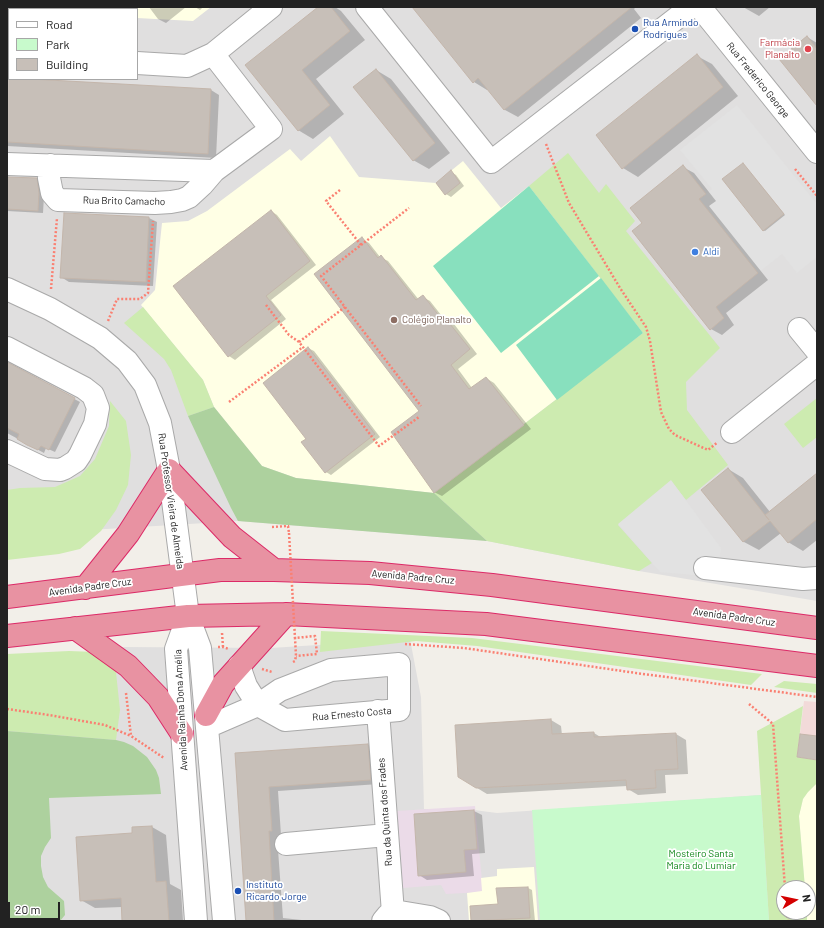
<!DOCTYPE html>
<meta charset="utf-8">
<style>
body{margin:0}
#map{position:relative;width:824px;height:928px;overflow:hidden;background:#f2efe9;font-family:Barlow,sans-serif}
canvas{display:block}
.frame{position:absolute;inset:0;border:8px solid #222;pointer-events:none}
.legend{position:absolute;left:8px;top:8px;width:130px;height:72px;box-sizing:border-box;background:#fff;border:1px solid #a7a7a7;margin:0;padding:5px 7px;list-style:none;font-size:12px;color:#222}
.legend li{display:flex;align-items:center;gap:8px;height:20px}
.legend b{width:20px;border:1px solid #a7a7a7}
.north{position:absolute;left:776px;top:880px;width:40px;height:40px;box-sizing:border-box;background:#fff;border:1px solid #a7a7a7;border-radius:50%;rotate:81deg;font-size:11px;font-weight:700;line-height:16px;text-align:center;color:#222}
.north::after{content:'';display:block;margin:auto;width:14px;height:18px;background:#d40000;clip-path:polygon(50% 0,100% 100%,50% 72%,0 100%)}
.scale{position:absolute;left:8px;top:902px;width:52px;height:18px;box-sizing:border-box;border:2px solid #222;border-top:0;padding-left:5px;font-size:12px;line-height:14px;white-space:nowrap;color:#222;-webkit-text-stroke:3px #fff;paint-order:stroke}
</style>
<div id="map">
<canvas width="824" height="928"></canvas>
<div class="frame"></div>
<ul class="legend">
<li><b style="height:5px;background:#fff"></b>Road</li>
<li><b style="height:11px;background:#c8facc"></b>Park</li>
<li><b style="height:11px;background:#c7bfb8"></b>Building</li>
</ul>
<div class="north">N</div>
<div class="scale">20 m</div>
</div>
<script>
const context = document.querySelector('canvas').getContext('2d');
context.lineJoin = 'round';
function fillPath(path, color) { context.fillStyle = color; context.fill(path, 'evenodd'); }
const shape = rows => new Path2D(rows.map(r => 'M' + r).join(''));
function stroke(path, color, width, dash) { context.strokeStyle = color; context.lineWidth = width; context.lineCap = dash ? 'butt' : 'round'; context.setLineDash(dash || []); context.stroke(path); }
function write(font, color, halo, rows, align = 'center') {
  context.font = font + ' Barlow,sans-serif'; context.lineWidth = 3.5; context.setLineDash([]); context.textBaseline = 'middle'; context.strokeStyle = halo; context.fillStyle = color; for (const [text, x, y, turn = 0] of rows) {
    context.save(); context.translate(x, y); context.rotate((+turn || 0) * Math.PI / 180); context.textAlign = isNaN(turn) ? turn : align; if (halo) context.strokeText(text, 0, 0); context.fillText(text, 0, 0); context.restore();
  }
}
const residential = shape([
 [7,7,817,7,817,601,639,571,487,541,238,521,7,535],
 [9,9,137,9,137,79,9,79],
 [410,639,421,697,424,809,474,810,497,813,761,795,805,888,784,888,784,912,807,912,807,921,7,921,7,666,124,647,271,648]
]);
const commercial = shape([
 [804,701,817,702,817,760,797,757]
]);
const industrial = shape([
 [475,806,483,892,446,894,441,885,403,888,397,811]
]);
const education = shape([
 [54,7,211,7,193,21,137,18,137,9,54,9],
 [330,136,359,177,436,183,463,161,501,208,529,186,643,333,434,493,296,478,262,466,214,407,203,380,141,305,155,290,162,223,188,221,207,211,290,149,301,161],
 [817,783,817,921,807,921,808,888,805,888,799,816,803,799,808,792],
 [534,867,538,921,469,921,467,893,482,891,481,878,497,876,497,869]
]);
const grass = shape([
 [568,153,599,193,606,184,635,221,626,231,720,348,686,382,687,410,728,465,686,500,671,481,618,525,652,563,639,571,487,541,434,493,643,333,529,186],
 [143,307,203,380,214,407,188,416,171,370,164,359,124,323],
 [817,398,817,437,803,448,784,424],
 [110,401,126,421,131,455,128,485,116,510,101,531,80,549,59,554,7,560,7,490,20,488,55,487,80,476,95,459,109,426],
 [321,631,472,638,762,674,751,685,477,646,416,641,320,652],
 [69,651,95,652,115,663,120,710,116,740,7,731,7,654],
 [784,681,817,684,817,693,774,687],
 [803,706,797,757,817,760,817,783,808,792,803,799,799,816,805,888,784,888,784,912,807,912,807,921,769,921,757,731]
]);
const forest = shape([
 [214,407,262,466,296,478,434,493,487,541,238,521,231,508,188,416],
 [7,731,116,740,124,742,133,746,147,757,156,770,159,778,161,794,49,798,51,838,45,847,41,856,41,866,43,877,48,887,64,901,65,915,60,921,7,921]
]);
const park = shape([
 [761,795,769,921,540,921,532,810]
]);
const pitch = shape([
 [529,186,599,276,501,353,433,266],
 [601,278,643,333,557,400,516,345]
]);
const parking = shape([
 [737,105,817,204,817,257,797,273,782,254,758,273,699,199,712,189,680,150],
 [671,480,721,548,717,577,660,572,618,524]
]);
const shadow = shape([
 [149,7,186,7,166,23,158,19],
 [195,7,203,7,200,10],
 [319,7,335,7,341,11,365,40,316,79,344,114,313,139,298,130,247,65],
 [413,7,636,7,634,9,641,18,518,117,505,110,488,89,487,90,474,82],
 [743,7,770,7,759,16],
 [807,37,817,43,817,104],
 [697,56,712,64,738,96,638,177,623,168],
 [376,70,391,79,450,153,429,169,413,160],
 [7,78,211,90,219,95,216,158,7,146],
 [743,164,785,215,765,231,763,230],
 [683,167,694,173,716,201,709,206,768,280,726,313,734,325,722,335,711,329,643,223],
 [451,172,456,175,464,186,451,197,446,194],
 [7,178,36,178,42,182,44,196,43,213,7,211],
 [271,211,277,215,316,265,271,300,286,319,235,360,229,356],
 [149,218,157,222,153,286,69,282,61,277],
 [362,239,369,243,380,257,388,261,419,300,423,297,430,301,445,320,454,324,477,354,458,369,472,388,486,378,494,383,531,429,442,496,434,492,421,411],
 [308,348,314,351,380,437,331,475,326,472,307,439],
 [7,363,80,402,55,452,46,448,44,453,7,433],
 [728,469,743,478,770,512,817,475,817,540,803,551,788,542,781,533,759,550,744,542,702,490],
 [551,720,561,726,562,735,594,733,602,738,676,734,686,740,688,774,665,775,666,793,638,795,628,789,627,786,487,794,459,777],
 [368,745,377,750,379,784,278,791,281,835,277,836,283,918,311,921,247,921,236,754],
 [474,811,482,815,485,853,472,854,474,876,427,880,419,875,415,815],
 [152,827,166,835,170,884,181,890,183,921,123,921,122,907,95,908,81,900,133,834],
 [528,888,532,890,535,921,472,921,471,907,499,905]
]);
const building = shape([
 [318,7,331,7,350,31,302,70,330,105,298,131,245,65,318,7],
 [412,7,632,7,504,110,478,78,473,83,412,7],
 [807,36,817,49,817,106,779,59,807,36],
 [697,54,723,87,622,169,596,135,697,54],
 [376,69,435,143,413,161,353,87,376,69],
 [7,79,31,79,211,89,208,154,7,142,7,79],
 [743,163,784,214,763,231,722,179,743,163],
 [683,165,706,194,699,199,758,273,716,307,724,318,710,330,632,231,642,223,630,208,683,165],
 [451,170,460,183,445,195,436,183,451,170],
 [7,177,37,178,39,193,38,211,7,209,7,177],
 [271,210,310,261,266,296,281,315,228,357,173,286,271,210],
 [64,213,149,217,146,282,60,278,64,213],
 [362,237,378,258,381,255,416,300,423,295,443,321,446,319,470,349,451,365,469,389,486,377,524,425,434,493,391,432,419,411,314,274,362,237],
 [308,347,375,434,325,473,301,442,306,439,263,383,308,347],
 [7,362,75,398,49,450,41,446,38,450,27,445,17,439,19,434,7,428,7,362],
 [728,468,769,520,765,515,817,473,817,519,788,543,770,521,743,542,701,490,728,468],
 [551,719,552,734,594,732,594,737,676,733,678,769,655,770,656,788,627,790,626,780,476,788,458,777,455,725,551,719],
 [800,734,817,736,817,760,797,757,800,734],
 [368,744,371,780,269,787,272,831,269,831,274,921,246,921,235,753,368,744],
 [474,810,477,849,464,850,466,872,418,876,414,814,474,810],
 [152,826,156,882,166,881,169,921,122,921,121,898,80,901,76,837,132,833,132,827,152,826],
 [528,887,530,918,471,921,470,906,498,904,496,888,528,887]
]);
const path = shape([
 [546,144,569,203,620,288,646,327,650,341,661,412,669,429,675,435,708,450,718,442],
 [795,169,817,196],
 [340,190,326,201,361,245,321,276,421,406],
 [361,245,409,208],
 [51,289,57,218],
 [266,305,289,335,299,342,379,446,419,417],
 [108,321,117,299,140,299,148,293,153,221],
 [299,342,345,307],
 [229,402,303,347],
 [272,527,288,526,289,533],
 [222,633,223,647],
 [405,644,464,648,636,673,817,697],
 [218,647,223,647,229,649],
 [293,662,295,661,296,656,295,638,315,636,317,654,296,656],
 [262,669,272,672],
 [126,693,131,736,164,758],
 [749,704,773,724,785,888],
 [7,709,49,715,105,725,131,736],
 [787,912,788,921]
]);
const minor = shape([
 [367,7,491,162,691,7],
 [700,7,817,152],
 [7,55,9,55],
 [137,63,187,66,213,54,271,7],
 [7,164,214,171],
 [50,165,49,178,52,193,58,200,155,203,171,202,182,200,189,197,202,185,214,171,271,129,213,54],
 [7,289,50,309,100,338,127,361,145,385,160,423,169,470,188,616,200,648,224,921],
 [799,329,817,351],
 [7,348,84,388,93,395,98,408,95,424,80,455,76,461,65,468,60,470,45,469,7,451],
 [732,432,817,364],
 [705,568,803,579,817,578],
 [188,616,176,649,196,921],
 [378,711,393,913],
 [207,727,258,705,280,690,331,670,399,664,399,710,285,720,258,705,246,686,239,666],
 [286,844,387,835],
 [383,921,388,915,393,913,400,912,430,917,439,921]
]);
const highway = shape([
 [85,588,128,534,169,470,232,537,274,570],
 [7,597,220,570,274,570,370,573,492,585,817,628],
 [75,628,128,666,158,697,182,734],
 [7,636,188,616,286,614,486,624,817,666],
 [206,715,223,684,286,614]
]);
const pathBridge = shape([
 [289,533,295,638]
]);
const markers = [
 [635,29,4,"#1a4fb4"],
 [808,49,4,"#e0444e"],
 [695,252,4,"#3f7fe0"],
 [394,320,4,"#8d6e63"],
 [238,891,4,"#1a4fb4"]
];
const transitNames = [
 ["Rua Armindo",643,23],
 ["Rodrigues",643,35],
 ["Instituto",246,885],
 ["Ricardo Jorge",246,897]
];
const healthNames = [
 ["Farmácia",800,43],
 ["Planalto",800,55]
];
const streetNames = [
 ["Rua Frederico George",758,80,51],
 ["Rua Brito Camacho",124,201,1],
 ["Rua Professor Vieira de Almeida",171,501,82],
 ["Avenida Padre Cruz",413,577,5],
 ["Avenida Padre Cruz",90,587,-8],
 ["Avenida Padre Cruz",734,617,8],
 ["Avenida Rainha Dona Amélia",181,710,-93],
 ["Rua Ernesto Costa",352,714,-5],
 ["Rua da Quinta dos Frades",385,812,-94]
];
const shopNames = [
 ["Aldi",703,252]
];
const educationNames = [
 ["Colégio Planalto",402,320]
];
const parkNames = [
 ["Mosteiro Santa",701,854],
 ["Maria do Lumiar",701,866]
];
fillPath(residential, '#e0dfdf');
fillPath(commercial, '#f2dad9');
fillPath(industrial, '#ebdbe8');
fillPath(education, '#ffffe5');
fillPath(grass, '#cdebb0');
fillPath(forest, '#add19e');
fillPath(park, '#c8facc');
fillPath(pitch, '#88e0be');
fillPath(parking, '#e2e2e2');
fillPath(shadow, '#0003');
fillPath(building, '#c7bfb8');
stroke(building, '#c4b6ab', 1);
stroke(minor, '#a9a9a9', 24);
stroke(highway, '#dc2a67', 24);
stroke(path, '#fa8072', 2.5, [2, 2]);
stroke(minor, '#fff', 22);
stroke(highway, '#e892a2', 22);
stroke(pathBridge, '#fa8072', 2.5, [2, 2]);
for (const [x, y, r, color] of markers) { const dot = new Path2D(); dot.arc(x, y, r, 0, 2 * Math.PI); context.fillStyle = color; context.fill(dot); stroke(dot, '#fff', 1.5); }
write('10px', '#164399', '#fff', transitNames, 'left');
write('10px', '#be3a42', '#fff', healthNames, 'right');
write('10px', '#222', '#fff', streetNames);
write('10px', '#366cbe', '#fff', shopNames, 'left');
write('10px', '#785e54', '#fff', educationNames, 'left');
write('10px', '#0c8416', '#fff', parkNames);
</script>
